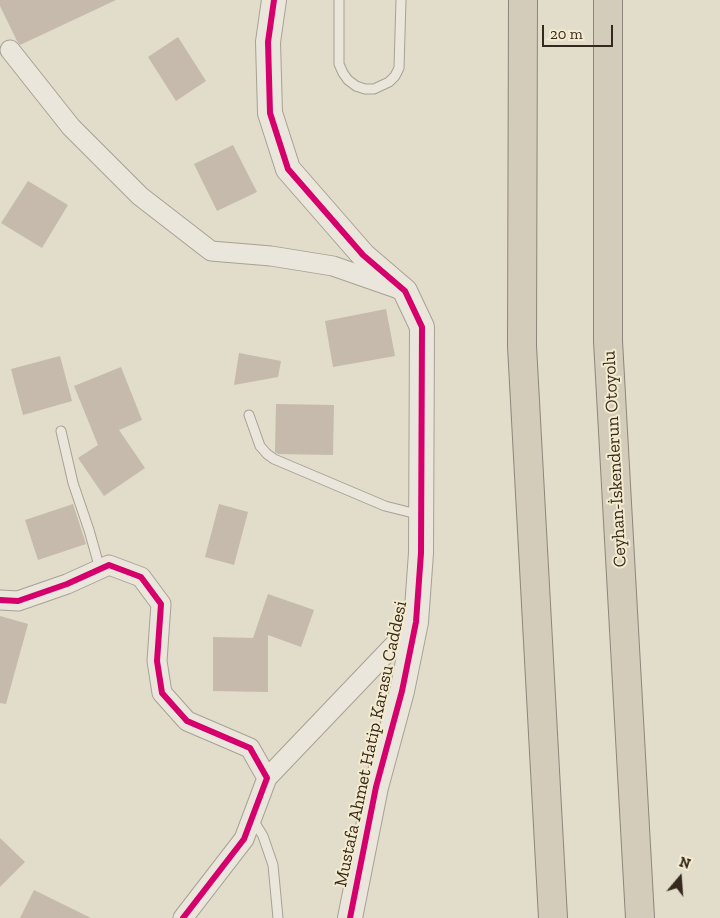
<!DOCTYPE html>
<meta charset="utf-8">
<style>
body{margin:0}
#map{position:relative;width:720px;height:918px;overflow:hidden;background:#e2dcca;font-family:"Zilla Slab",serif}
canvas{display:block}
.north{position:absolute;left:655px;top:853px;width:50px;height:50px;-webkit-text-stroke:4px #f4ebcf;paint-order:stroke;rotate:18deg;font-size:14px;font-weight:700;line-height:20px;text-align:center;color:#35291d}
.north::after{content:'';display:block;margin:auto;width:18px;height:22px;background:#35291d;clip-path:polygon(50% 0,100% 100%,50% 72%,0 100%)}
.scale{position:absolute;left:542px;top:25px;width:71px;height:22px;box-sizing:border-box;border:2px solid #35291d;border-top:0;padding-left:6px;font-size:15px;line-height:18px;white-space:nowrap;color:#35291d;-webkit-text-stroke:4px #f4ebcf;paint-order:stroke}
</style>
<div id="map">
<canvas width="720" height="918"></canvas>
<div class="north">N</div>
<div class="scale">20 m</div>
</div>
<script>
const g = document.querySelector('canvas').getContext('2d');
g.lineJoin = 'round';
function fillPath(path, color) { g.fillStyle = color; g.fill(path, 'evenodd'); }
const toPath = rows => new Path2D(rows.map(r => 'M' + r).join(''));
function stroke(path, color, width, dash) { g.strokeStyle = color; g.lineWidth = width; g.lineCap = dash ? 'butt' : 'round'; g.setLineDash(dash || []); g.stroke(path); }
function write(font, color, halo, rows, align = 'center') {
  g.font = font + ' "Zilla Slab",serif'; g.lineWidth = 4; g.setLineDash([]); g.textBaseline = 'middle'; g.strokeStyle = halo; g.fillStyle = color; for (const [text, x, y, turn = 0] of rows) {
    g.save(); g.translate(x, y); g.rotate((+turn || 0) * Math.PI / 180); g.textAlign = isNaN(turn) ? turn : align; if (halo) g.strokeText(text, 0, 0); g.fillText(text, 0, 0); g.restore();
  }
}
const building = toPath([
 [0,0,116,0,20,45,17,41,0,6],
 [178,37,206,81,176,101,148,57],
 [233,145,257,192,217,211,194,164],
 [28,181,68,205,42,248,1,223],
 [386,309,395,356,333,367,325,321],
 [239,353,281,361,278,377,234,385],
 [60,356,72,401,23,415,11,369],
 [121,367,142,420,119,430,145,468,104,496,78,458,98,445,74,386],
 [276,404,334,405,333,455,278,454,275,452],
 [73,504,86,544,38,560,25,520],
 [219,504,248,512,234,565,205,557],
 [268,594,314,610,301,647,268,635,268,692,213,691,213,637,253,638],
 [0,616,28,624,6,704,0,703],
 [0,838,25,862,0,887],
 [34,890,91,918,20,918]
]);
const service = toPath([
 [339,0,339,64,343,73,348,80,356,86,365,89,374,89,389,82,395,76,399,68,401,0],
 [249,415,260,446,267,454,274,459,385,506,421,515],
 [61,431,73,483,89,530,100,569],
 [252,818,263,836,273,865,278,918]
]);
const minor = toPath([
 [10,50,71,127,140,196,211,251,271,256,333,266,399,289],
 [0,600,18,601,67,584,109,565,141,577,161,604,157,661,162,693,187,721,250,748,267,778,244,839,183,918],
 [267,778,416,622]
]);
const tertiary = toPath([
 [274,0,268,42,270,113,288,169,363,255,405,291,422,327,421,553,416,622,402,691,376,787,350,918]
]);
const motorway = toPath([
 [523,0,522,346,553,918],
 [608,0,608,341,640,918]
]);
const cycleway = toPath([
 [274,0,268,42,270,113,288,169,363,255,405,291,422,327,421,553,416,622,402,691,376,787,350,918],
 [0,600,18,601,67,584,109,565,141,577,161,604,157,661,162,693,187,721,250,748,267,778,244,839,183,918]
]);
const streetNames = [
 ["Ceyhan-İskenderun Otoyolu",615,459,-93],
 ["Mustafa Ahmet Hatip Karasu Caddesi",371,744,-78]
];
fillPath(building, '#c5baab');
stroke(service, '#a7a194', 11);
stroke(minor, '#a7a194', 21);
stroke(tertiary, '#a7a194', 26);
stroke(motorway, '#8c867a', 30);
stroke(service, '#eae6dc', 9);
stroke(minor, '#eae6dc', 19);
stroke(tertiary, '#eae6dc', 24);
stroke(motorway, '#d4ccbb', 28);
stroke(cycleway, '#d6006c', 6);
write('18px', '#35291d', '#f4ebcf', streetNames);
</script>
